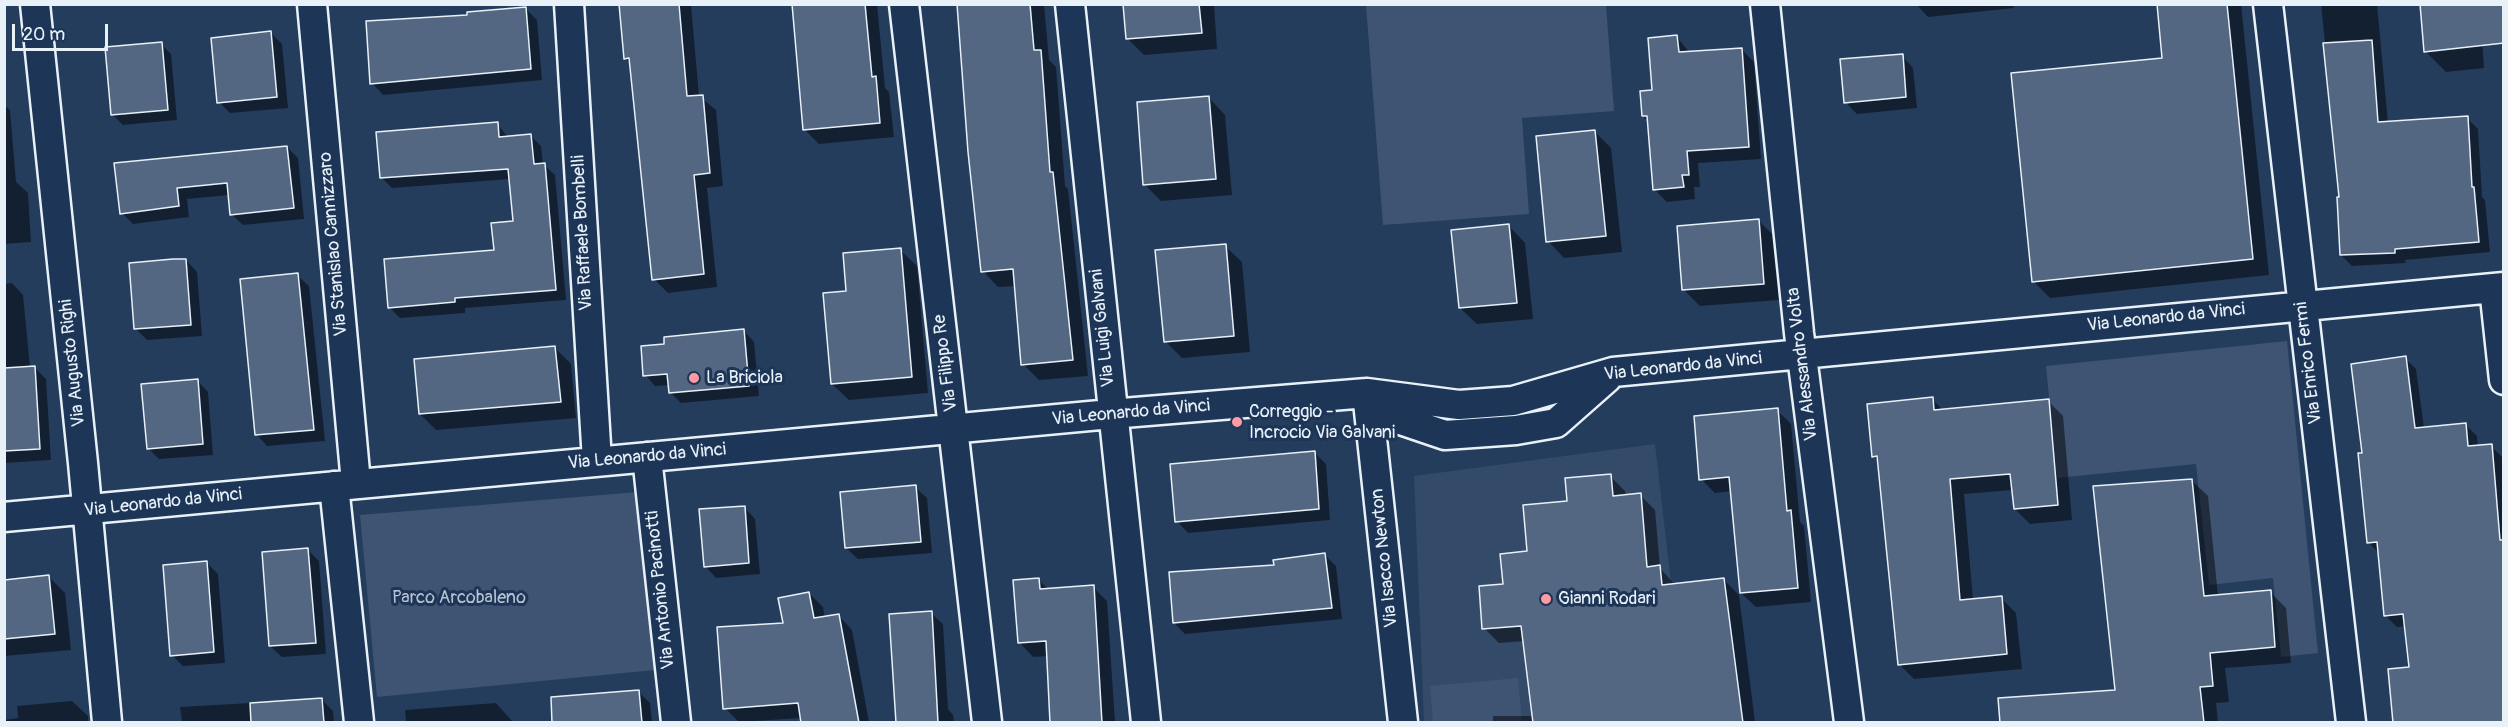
<!DOCTYPE html>
<style>
body{margin:0}
#map{position:relative;width:2508px;height:727px;overflow:hidden;background:#253d5d;font-family:Pangolin,sans-serif}
canvas{display:block}
.frame{position:absolute;inset:0;border:6px solid #e8f1f8;pointer-events:none}
.scale{position:absolute;left:12px;top:24px;width:96px;height:27px;box-sizing:border-box;border:3px solid #e8f1f8;border-top:0;padding-left:8px;font-size:18px;line-height:21px;white-space:nowrap;color:#e8f1f8;-webkit-text-stroke:4px #1d3557;paint-order:stroke}
</style>
<div id="map">
<canvas width="2508" height="727"></canvas>
<div class="frame"></div>
<div class="scale">20 m</div>
</div>
<script>
const g = document.querySelector('canvas').getContext('2d');
g.lineJoin = 'round';
function fillPath(path, color) { g.fillStyle = color; g.fill(path, 'evenodd'); }
const toPath = rows => new Path2D(rows.map(r => 'M' + r).join(''));
function stroke(path, color, width, dash) { g.strokeStyle = color; g.lineWidth = width; g.lineCap = dash ? 'butt' : 'round'; g.setLineDash(dash || []); g.stroke(path); }
function write(font, color, halo, rows, align = 'center') {
  g.font = font + ' Pangolin,sans-serif'; g.lineWidth = 6; g.setLineDash([]); g.textBaseline = 'middle'; g.strokeStyle = halo; g.fillStyle = color; for (const [text, x, y, turn = 0] of rows) {
    g.save(); g.translate(x, y); g.rotate((+turn || 0) * Math.PI / 180); g.textAlign = isNaN(turn) ? turn : align; if (halo) g.strokeText(text, 0, 0); g.fillText(text, 0, 0); g.restore();
  }
}
const built = toPath([
 [1655,444,1687,722,1424,722,1414,476]
]);
const green = toPath([
 [1366,5,1606,5,1614,111,1522,118,1529,214,1383,225],
 [2287,341,2318,653,2281,657,2273,578,2209,585,2196,464,2057,478,2046,366],
 [650,491,665,669,377,697,360,515],
 [1518,678,1522,722,1433,722,1430,686]
]);
const shadow = toPath([
 [621,4,691,5,699,96,716,110,723,186,707,188,717,287,668,293,654,279,631,64,625,58],
 [793,4,877,4,885,88,889,92,894,137,819,144,805,130],
 [957,4,1044,4,1049,60,1056,67,1065,186,1068,189,1088,376,1039,380,1023,364,1016,286,998,287,983,271],
 [1125,4,1214,4,1217,49,1144,55,1127,38],
 [1916,4,2013,4,2014,8,1928,17],
 [2158,4,2241,4,2269,275,2050,298,2033,281,2164,59],
 [2321,4,2377,4,2388,123,2467,118,2478,129,2482,197,2485,200,2490,252,2405,260,2406,263,2352,266,2341,255,2341,199],
 [2480,4,2484,68,2446,72,2425,51],
 [526,9,537,20,542,80,383,95,372,83,469,16],
 [271,33,282,44,288,108,230,113,219,102],
 [1677,37,1690,53,1742,50,1754,62,1761,159,1698,163,1700,187,1694,187,1695,199,1667,202,1654,189,1648,121,1643,116],
 [161,44,171,54,177,120,123,125,112,114],
 [1902,56,1913,68,1917,108,1857,114,1845,102],
 [1209,98,1225,115,1232,195,1161,201,1144,184],
 [4,105,10,110,16,182,28,193,31,242,4,244],
 [497,124,508,137,530,135,541,146,543,164,555,175,566,300,465,308,465,313,400,318,389,307,495,252,515,222,510,179,392,188,381,177],
 [1595,132,1611,148,1622,252,1564,258,1548,241],
 [287,147,298,158,304,219,243,225,231,214,229,195,187,199,189,217,133,224,122,213,116,165],
 [1759,221,1775,237,1779,300,1700,306,1683,289],
 [1509,226,1525,243,1533,319,1477,324,1460,308],
 [1225,246,1242,262,1250,352,1182,358,1165,341],
 [900,250,917,266,928,393,849,400,832,384,848,292],
 [186,260,197,272,202,336,147,340,136,329],
 [297,275,309,286,325,441,267,446,256,434],
 [12,283,23,295,30,367,34,367,46,379,51,460,4,463,4,284],
 [744,331,754,342,759,396,681,403,670,392,669,385,655,386,645,375,666,345],
 [555,348,571,364,576,418,436,430,420,414],
 [2405,358,2416,369,2424,428,2466,425,2477,436,2478,447,2491,446,2502,457,2504,722,2411,668,2406,626,2397,627,2386,616,2380,554,2368,542,2364,454],
 [197,380,208,392,213,455,159,459,148,448],
 [1932,399,1944,411,2048,401,2063,416,2072,520,2030,524,2015,509,2013,490,1964,494,1973,600,2001,598,2016,613,2022,669,1914,679,1899,664,1880,463,1873,456],
 [1777,410,1791,424,1800,522,1804,526,1811,602,1756,607,1741,593,1732,491,1715,493,1701,479],
 [1315,453,1326,464,1330,520,1188,533,1177,521],
 [1610,476,1625,491,1626,496,1640,495,1655,510,1660,568,1675,585,1724,580,1739,595,1755,722,1493,722,1493,716,1534,716,1525,641,1499,643,1484,628,1504,585,1569,503],
 [2191,480,2208,496,2218,596,2270,592,2286,608,2291,663,2225,668,2229,702,2216,703,2218,722,2001,722,2116,691],
 [915,487,927,498,932,553,858,559,846,548],
 [744,507,755,519,760,574,716,578,705,566],
 [308,550,319,561,326,654,282,657,270,646],
 [1325,555,1336,566,1342,619,1185,634,1174,623],
 [206,562,218,574,225,663,183,666,172,655],
 [49,577,65,593,71,650,4,656,4,581],
 [1038,579,1049,590,1093,587,1107,601,1115,722,1052,722,1048,656,1033,657,1019,642],
 [809,593,823,607,825,618,838,615,852,630,869,722,803,722,802,718,739,722,725,708],
 [931,613,943,624,948,709,953,715,954,722,897,722],
 [639,692,650,703,652,722,554,722],
 [321,699,333,711,334,722,182,722,180,707],
 [72,701,88,716,88,722,4,722,4,720,18,718,17,706],
 [496,703,513,722,406,722,405,710]
]);
const building = toPath([
 [619,4,679,4,687,96,703,95,710,173,694,175,704,274,652,280,629,58,624,59,619,4],
 [792,4,865,4,872,77,876,76,880,123,803,130,792,4],
 [957,4,1030,4,1034,50,1041,50,1050,172,1053,172,1073,360,1021,365,1013,269,981,272,968,152,957,4],
 [1123,4,1199,4,1202,33,1126,39,1123,4],
 [2157,4,2227,4,2253,259,2032,282,2011,73,2162,58,2157,4],
 [2420,4,2504,4,2504,43,2424,52,2420,4],
 [526,7,531,69,370,84,366,21,467,15,467,12,526,7],
 [271,31,277,97,217,103,211,38,271,31],
 [1677,35,1679,52,1742,48,1749,147,1687,151,1689,175,1682,175,1684,187,1653,190,1647,116,1642,116,1640,91,1652,90,1648,38,1677,35],
 [2372,40,2378,122,2468,116,2472,187,2474,187,2479,242,2395,249,2395,253,2340,255,2337,197,2339,197,2323,43,2372,40],
 [162,42,168,110,111,115,105,47,162,42],
 [1903,54,1906,97,1844,103,1840,59,1903,54],
 [1209,96,1216,179,1143,185,1137,102,1209,96],
 [498,122,499,137,531,134,534,164,545,163,556,290,455,298,455,302,388,308,384,259,494,250,491,223,513,221,508,169,380,178,376,132,498,122],
 [1595,130,1606,236,1546,242,1536,136,1595,130],
 [287,146,294,208,230,215,227,183,177,188,179,206,120,214,114,163,287,146],
 [1759,219,1764,284,1682,290,1677,226,1759,219],
 [1509,224,1517,303,1459,308,1451,230,1509,224],
 [1226,244,1234,336,1164,342,1155,250,1226,244],
 [901,248,912,377,831,384,823,293,846,291,843,253,901,248],
 [173,259,186,259,191,325,134,329,129,263,173,259],
 [298,273,314,430,255,435,240,279,298,273],
 [744,329,749,386,669,393,667,374,643,376,641,346,664,344,664,337,744,329],
 [555,346,561,402,419,414,414,359,555,346],
 [2406,356,2415,428,2466,423,2468,446,2492,444,2500,540,2504,540,2504,723,2393,723,2388,669,2409,667,2403,614,2384,616,2377,542,2367,543,2358,453,2362,453,2351,364,2406,356],
 [35,366,40,449,4,451,4,368,35,366],
 [198,379,203,444,147,449,141,384,198,379],
 [1933,397,1934,410,2049,399,2058,505,2014,509,2010,474,1950,479,1960,600,2002,596,2007,654,1898,665,1877,456,1872,457,1867,404,1933,397],
 [1778,408,1787,511,1791,510,1798,588,1740,593,1729,477,1699,480,1694,416,1778,408],
 [1315,451,1319,509,1175,522,1170,464,1315,451],
 [1611,474,1613,496,1641,493,1647,567,1660,565,1662,585,1724,578,1743,723,1533,723,1521,626,1482,629,1479,586,1503,584,1500,554,1527,551,1523,505,1567,501,1565,478,1611,474],
 [2192,479,2204,596,2271,590,2275,647,2210,653,2213,686,2200,687,2204,723,2000,723,1998,698,2115,690,2093,486,2192,479],
 [916,485,921,542,845,548,840,492,916,485],
 [745,506,749,563,704,567,699,509,745,506],
 [308,548,316,643,269,646,262,552,308,548],
 [1325,553,1332,608,1173,623,1169,572,1274,565,1273,560,1325,553],
 [207,561,214,652,170,656,163,565,207,561],
 [49,575,55,634,4,639,4,580,49,575],
 [1039,578,1040,589,1094,585,1102,723,1050,723,1046,641,1018,643,1013,580,1039,578],
 [809,592,814,618,839,614,859,723,801,723,798,703,723,709,717,627,783,623,778,598,809,592],
 [932,611,938,723,896,723,889,614,932,611],
 [639,690,642,723,552,723,551,697,639,690],
 [322,698,324,723,251,723,250,703,322,698]
]);
const minor = toPath([
 [35,4,83,463,107,722],
 [312,4,356,483],
 [569,4,597,461],
 [904,4,987,722],
 [1070,4,1146,722],
 [1765,4,1799,333,1849,722],
 [2268,4,2351,722],
 [2494,288,2504,380],
 [1367,393,1403,722],
 [1367,393,1389,416,1445,435,1516,430,1556,423,1607,378],
 [647,457,676,722],
 [334,486,359,722],
 [4,517,1111,414,1367,393,1459,405,1513,401,1613,372,2504,287]
]);
const markers = [
 [694,378,6,"#ff9aa2"],
 [1237,422,6,"#ff9aa2"],
 [1546,599,6,"#ff9aa2"]
];
const streetNames = [
 ["Via Raffaele Bombelli",583,233,-93],
 ["Via Stanislao Cannizzaro",334,244,-95],
 ["Via Leonardo da Vinci",2166,318,-6],
 ["Via Luigi Galvani",1103,328,-96],
 ["Via Augusto Righi",73,363,-96],
 ["Via Filippo Re",946,363,-97],
 ["Via Enrico Fermi",2309,363,-97],
 ["Via Alessandro Volta",1803,364,-97],
 ["Via Leonardo da Vinci",1683,367,-6],
 ["Via Leonardo da Vinci",1131,413,-5],
 ["Via Leonardo da Vinci",647,457,-5],
 ["Via Leonardo da Vinci",163,503,-6],
 ["Via Isacco Newton",1385,558,-96],
 ["Via Antonio Pacinotti",661,590,-96]
];
const poiNames = [
 ["La Briciola",706,378],
 ["Correggio -",1249,412],
 ["Incrocio Via Galvani",1249,433],
 ["Gianni Rodari",1558,599]
];
const parkNames = [
 ["Parco Arcobaleno",459,598]
];
fillPath(built, '#334a68');
fillPath(green, '#3e5472');
fillPath(shadow, '#0007');
fillPath(building, '#536782');
stroke(building, '#e8f1f8', 1.5);
stroke(minor, '#e8f1f8', 33);
stroke(minor, '#1d3557', 28);
for (const [x, y, r, color] of markers) { const dot = new Path2D(); dot.arc(x, y, r, 0, 2 * Math.PI); g.fillStyle = color; g.fill(dot); stroke(dot, '#1d3557', 2); }
write('18px', '#e8f1f8', '#1d3557', streetNames);
write('18px', '#e8f1f8', '#1d3557', poiNames, 'left');
write('18px', '#b5c2d0', '#1d3557', parkNames);
</script>
